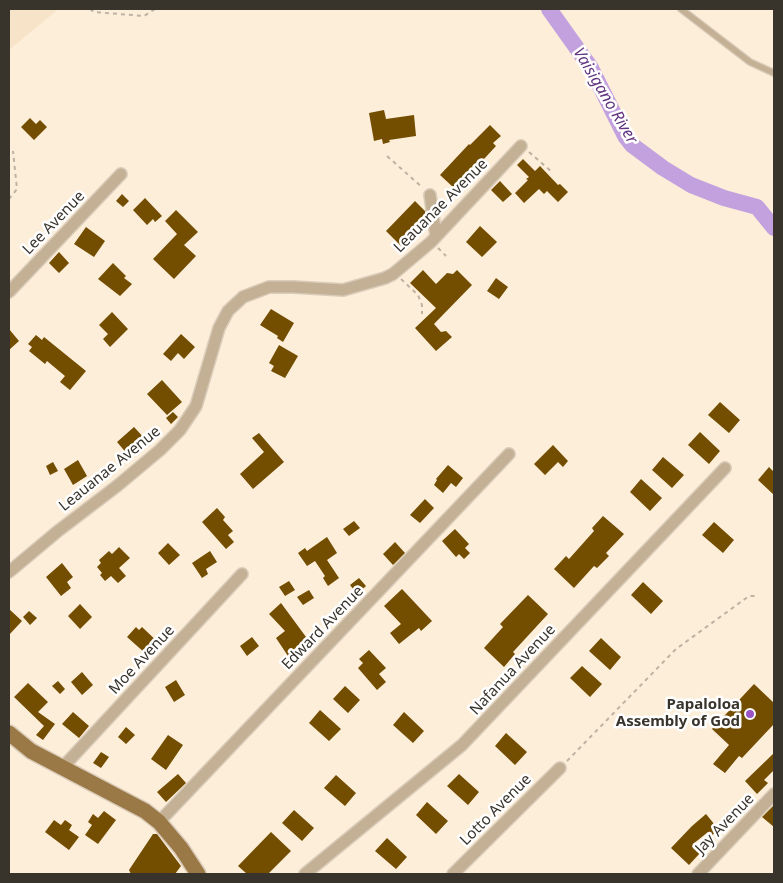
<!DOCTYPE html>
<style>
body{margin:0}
#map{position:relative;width:783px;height:883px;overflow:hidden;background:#fdeed9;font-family:"Noto Sans",sans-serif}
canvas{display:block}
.frame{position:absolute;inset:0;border:10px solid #38332b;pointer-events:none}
</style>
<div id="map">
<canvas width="783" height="883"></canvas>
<div class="frame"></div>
</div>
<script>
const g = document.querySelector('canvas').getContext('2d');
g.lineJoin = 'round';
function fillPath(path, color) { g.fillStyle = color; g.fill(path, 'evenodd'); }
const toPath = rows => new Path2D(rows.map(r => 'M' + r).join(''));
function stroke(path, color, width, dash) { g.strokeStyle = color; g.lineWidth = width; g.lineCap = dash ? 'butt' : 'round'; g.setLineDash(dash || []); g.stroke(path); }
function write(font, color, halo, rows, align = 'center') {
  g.font = font + ' "Noto Sans",sans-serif'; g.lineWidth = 5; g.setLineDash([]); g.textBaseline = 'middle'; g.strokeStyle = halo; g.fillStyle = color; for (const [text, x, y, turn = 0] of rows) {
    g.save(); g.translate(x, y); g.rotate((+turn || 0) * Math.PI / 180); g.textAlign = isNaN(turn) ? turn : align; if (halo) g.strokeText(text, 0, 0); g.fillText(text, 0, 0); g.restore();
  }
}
const built = toPath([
 [9,9,54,9,56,11,9,50]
]);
const river = toPath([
 [549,9,591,68,625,136,632,145,663,168,691,185,724,198,757,207,774,228]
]);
const building = toPath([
 [384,110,386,119,414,115,416,136,389,140,390,142,383,144,382,139,374,141,369,113],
 [30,118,36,124,40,120,47,127,34,140,21,127],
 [490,125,501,136,493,143,496,146,484,159,486,161,476,172,472,168,454,188,440,175,469,144,470,145],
 [523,159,535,171,540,166,558,185,560,184,568,192,558,202,547,191,544,194,539,189,524,203,515,193,528,180,526,179,529,177,517,165],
 [500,181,512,194,503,202,491,190],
 [122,194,129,201,123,207,116,201],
 [145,198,162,216,155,222,153,219,147,225,133,210],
 [415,201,425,211,425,214,408,233,412,237,402,247,386,231],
 [176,210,198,232,184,245,196,256,174,279,153,259,177,234,165,221],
 [480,226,497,242,482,257,466,242],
 [86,227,105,241,94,257,74,244],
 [59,252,69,263,59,273,49,263],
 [113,263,126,276,124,278,132,284,120,296,98,279],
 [423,270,436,284,447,273,453,274,457,270,472,285,434,324,441,332,446,331,452,337,436,351,415,328,436,308,410,283],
 [496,278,508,287,499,299,487,291],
 [271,309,294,323,283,342,277,338,278,336,260,325],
 [112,312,128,329,110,347,103,339,108,334,99,325],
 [9,329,19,341,9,350],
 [181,334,195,347,184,359,178,353,171,361,163,354],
 [36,335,42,340,44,337,86,371,70,390,60,382,65,376,47,361,45,364,29,351,32,347,28,344],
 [279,345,298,356,285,378,271,371,274,366,269,363],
 [162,380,182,402,167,415,147,394],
 [720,402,740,420,729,433,708,415],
 [173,412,178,417,171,424,166,418],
 [134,427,146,440,128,455,117,442],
 [700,432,720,451,709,464,688,445],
 [259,433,284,462,253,489,240,474,264,452,252,438],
 [553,445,568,461,563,467,558,462,545,475,534,464],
 [663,457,684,475,672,488,652,470],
 [78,460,87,476,73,485,64,469],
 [53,462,58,471,50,475,46,466],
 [448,465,463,478,456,487,451,483,443,493,434,485,437,480,436,479],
 [769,467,774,472,774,495,758,480],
 [641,479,662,498,650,511,630,492],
 [425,499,434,508,420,523,410,515],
 [217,508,225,517,223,520,233,531,228,535,234,542,226,549,202,522],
 [603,516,624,534,606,553,609,556,597,568,594,566,574,588,554,569,566,556,569,559,594,531,592,528],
 [354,521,360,528,349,536,343,529],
 [714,522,734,540,723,553,702,535],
 [455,529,469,544,465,548,470,553,464,559,459,554,456,557,442,541],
 [327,537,337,553,327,560,339,578,328,586,323,578,325,576,315,561,307,566,298,553,305,548,307,551],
 [395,542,405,553,393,565,383,554],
 [168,543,180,555,169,565,158,553],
 [119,547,130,558,119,568,126,576,118,583,111,576,105,581,100,575,102,573,97,567,101,563,99,560,109,551,112,554],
 [210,551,217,562,206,569,208,574,202,578,192,563],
 [62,563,73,577,67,582,71,588,61,596,46,577],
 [359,578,366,586,357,594,350,585],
 [289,581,295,590,285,596,279,587],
 [643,582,663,601,651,614,631,595],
 [402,589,432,621,421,631,419,628,399,644,390,633,401,624,384,606],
 [309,590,314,598,303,605,297,597],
 [528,595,548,614,513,652,515,654,504,667,484,648,503,627,500,624],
 [281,603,309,641,288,656,276,638,285,631,269,614],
 [80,604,92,617,80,629,68,616],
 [9,609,22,621,9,635],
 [29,611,37,618,30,625,23,617],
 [136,627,139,630,142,627,161,645,153,654,148,649,145,653,127,637],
 [252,637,259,646,247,656,240,646],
 [601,638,621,657,610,670,589,651],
 [369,650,386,668,379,674,386,682,377,690,358,668,363,663,359,659],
 [582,666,602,684,590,697,570,678],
 [82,672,93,685,82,695,71,682],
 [176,680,185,695,174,702,165,687],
 [58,681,65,689,60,694,52,686],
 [28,683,48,702,38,712,55,724,43,740,36,735,44,726,14,697],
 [754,684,774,703,774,724,742,758,739,756,725,773,713,764,729,745,712,729],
 [345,686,360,700,348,713,333,699],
 [320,710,341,729,329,741,309,723],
 [73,712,89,726,79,738,62,724],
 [404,712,424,731,413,743,393,725],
 [126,727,135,735,126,744,118,737],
 [506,733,527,752,515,765,495,746],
 [168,735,183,745,166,770,151,759],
 [101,752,109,757,101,768,93,763],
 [774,753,774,770,764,780,768,783,757,794,745,781],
 [178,774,186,783,166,802,157,792],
 [459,774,479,792,468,805,447,786],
 [336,775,356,793,345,806,324,788],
 [427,802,448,821,436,834,416,815],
 [774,805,774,827,762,817],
 [294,810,314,828,302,841,282,823],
 [104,811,116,820,98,844,85,835,92,825,88,822,93,814,98,818],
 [706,814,719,830,711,836,708,832,693,844,701,852,689,865,671,848,692,826],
 [54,820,61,825,65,820,72,825,69,830,79,837,69,850,45,832],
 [271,832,291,851,268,874,247,874,238,866],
 [153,834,157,834,181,866,175,874,131,874,129,870],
 [387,838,407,857,396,869,375,851]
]);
const path = toPath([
 [90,9,94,12,144,16,155,9],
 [529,152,552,172],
 [387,156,423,188],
 [9,199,17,189,13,151],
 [438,248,446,256],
 [401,279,418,295,422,305,422,314],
 [567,761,676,649,749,596,758,596]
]);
const service = toPath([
 [681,9,750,62,774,73]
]);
const minor = toPath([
 [430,195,436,236],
 [9,292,121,174],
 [9,572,58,531,117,486,160,450,180,430,196,406,219,328,228,311,243,297,269,287,293,287,343,290,385,278,393,274,431,242,521,146],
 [63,767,242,574],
 [159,822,509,454],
 [305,874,462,745,725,468],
 [453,874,560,768],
 [698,874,774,794]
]);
const primary = toPath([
 [9,733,31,751,145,811,159,822,181,848,198,874]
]);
const markers = [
 [750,714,5,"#9a54c8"]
];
const streetNames = [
 ["Leauanae Avenue",441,206,-45],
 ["Lee Avenue",54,223,-46],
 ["Leauanae Avenue",110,469,-39],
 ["Edward Avenue",323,628,-46],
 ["Moe Avenue",142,660,-47],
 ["Nafanua Avenue",513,670,-47],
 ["Lotto Avenue",496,810,-45],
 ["Jay Avenue",725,824,-46]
];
const poiNames = [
 ["Papaloloa",740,705],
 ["Assembly of God",740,722]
];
const waterNames = [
 ["Vaisigano River",605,96,59]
];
fillPath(built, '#f7e4c8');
stroke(river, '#c3a0de', 16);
fillPath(building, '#734d00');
stroke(service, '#daccba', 8);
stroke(minor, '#daccba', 14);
stroke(primary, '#daccba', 18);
stroke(path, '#beb2a2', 2, [4, 4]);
stroke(service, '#c3b095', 5.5);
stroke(minor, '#c3b095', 11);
stroke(primary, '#9b7946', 15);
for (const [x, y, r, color] of markers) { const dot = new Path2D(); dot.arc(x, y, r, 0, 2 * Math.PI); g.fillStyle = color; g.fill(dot); stroke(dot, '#fff', 2); }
write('15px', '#38332b', '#fff', streetNames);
write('bold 15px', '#38332b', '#fff', poiNames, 'right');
write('italic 16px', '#60347e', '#fff', waterNames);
</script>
